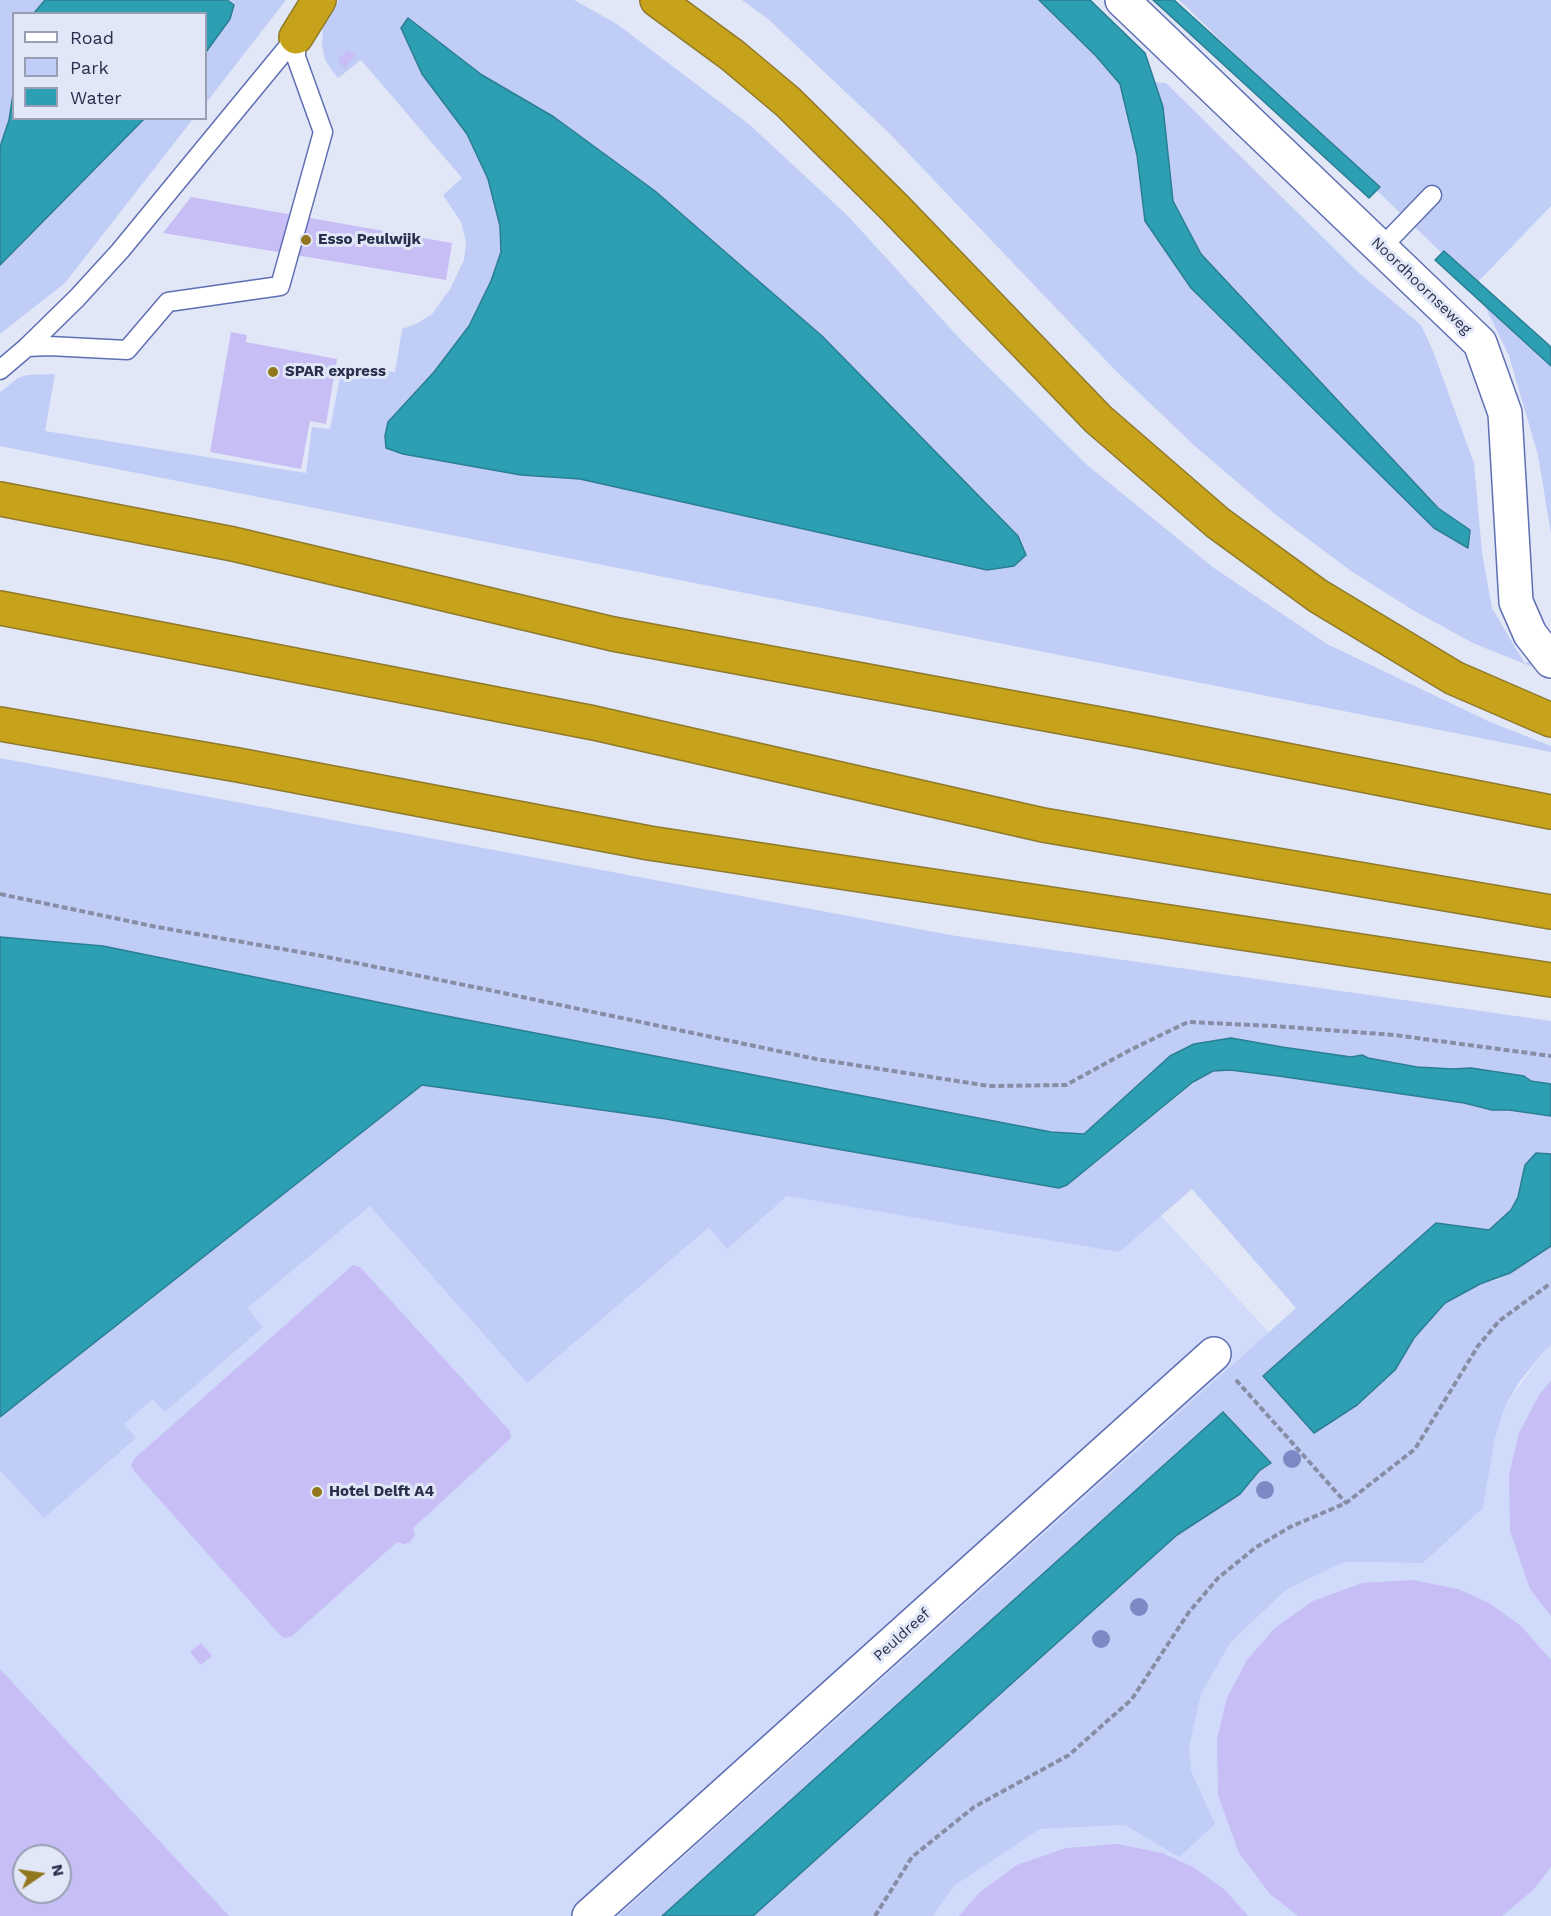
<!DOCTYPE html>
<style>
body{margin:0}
#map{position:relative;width:1551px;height:1916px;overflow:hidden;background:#e2e7f7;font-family:"Work Sans",sans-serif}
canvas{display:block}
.legend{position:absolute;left:12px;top:12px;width:195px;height:108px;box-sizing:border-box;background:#e2e7f7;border:2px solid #989eb3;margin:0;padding:8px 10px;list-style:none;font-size:18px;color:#28304d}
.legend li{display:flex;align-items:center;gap:12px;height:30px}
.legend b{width:30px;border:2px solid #989eb3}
.north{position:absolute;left:12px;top:1844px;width:60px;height:60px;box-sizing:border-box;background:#e2e7f7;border:2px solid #989eb3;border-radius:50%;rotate:77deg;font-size:16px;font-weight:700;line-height:24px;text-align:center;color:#28304d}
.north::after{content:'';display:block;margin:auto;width:21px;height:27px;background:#91771d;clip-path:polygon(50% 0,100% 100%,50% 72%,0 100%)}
</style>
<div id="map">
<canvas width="1551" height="1916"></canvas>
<ul class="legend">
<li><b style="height:8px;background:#fff"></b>Road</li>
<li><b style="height:16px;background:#c0cdf6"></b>Park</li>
<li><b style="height:16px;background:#2c9fb2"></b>Water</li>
</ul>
<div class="north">N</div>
</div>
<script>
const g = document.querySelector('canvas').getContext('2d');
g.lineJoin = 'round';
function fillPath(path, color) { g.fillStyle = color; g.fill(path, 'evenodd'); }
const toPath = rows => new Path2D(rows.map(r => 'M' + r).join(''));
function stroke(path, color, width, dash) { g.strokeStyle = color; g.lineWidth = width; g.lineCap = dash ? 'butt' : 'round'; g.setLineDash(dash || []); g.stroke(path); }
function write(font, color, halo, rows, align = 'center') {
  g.font = font + ' "Work Sans",sans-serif'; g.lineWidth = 6; g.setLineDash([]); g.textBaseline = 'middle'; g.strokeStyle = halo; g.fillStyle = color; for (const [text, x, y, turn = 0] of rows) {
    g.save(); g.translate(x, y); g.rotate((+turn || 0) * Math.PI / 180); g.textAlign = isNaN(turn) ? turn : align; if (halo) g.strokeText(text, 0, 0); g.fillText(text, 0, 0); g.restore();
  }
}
const built = toPath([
 [0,978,1092,1141,1300,1366,706,1916,0,1916],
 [24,1856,60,1856,60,1892,24,1892],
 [1551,1345,1551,1916,933,1916,954,1886,1040,1829,1125,1825,1190,1771,1189,1748,1201,1694,1231,1642,1286,1590,1344,1562,1423,1563,1483,1508,1495,1438,1505,1406,1545,1350]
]);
const green = toPath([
 [0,0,45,0,34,13,14,14,13,94,9,120,0,147],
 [227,0,286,0,206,103,206,52,234,5],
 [339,0,574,0,617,24,750,125,848,216,961,340,1086,464,1214,568,1327,644,1488,721,1551,746,1551,752,0,446,0,392,18,378,27,375,55,374,45,431,306,473,312,427,330,429,342,366,395,372,402,329,416,324,432,314,450,289,464,260,466,242,461,222,443,195,462,178,361,60,338,78,331,69,325,60,322,44,323,26],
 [422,74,482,75,554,117,655,191,701,505,580,479,521,475,407,401,434,372,469,326,491,281,501,252,500,226,488,179,467,134],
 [742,0,1039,0,1096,56,1130,80,1166,83,1358,272,1421,325,1433,351,1474,463,1482,552,1492,608,1525,664,1544,650,1551,672,1525,664,1475,644,1416,612,1351,571,1276,515,1197,448,1115,370,888,132,768,19],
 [1179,0,1551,0,1551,206,1475,285,1551,355,1551,534,1538,455,1509,356,1475,285],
 [144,119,193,119,65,283,0,334,0,265],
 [0,758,956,936,1551,1021,1551,1084,1471,1068,1453,1069,1417,1067,1368,1058,1362,1055,1351,1057,1282,1047,1231,1038,1170,1056,1084,1134,1051,1132,431,1013,103,946,0,937],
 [1230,1070,1464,1103,1492,1110,1509,1110,1551,1116,1551,1154,1536,1153,1525,1165,1518,1197,1511,1210,1489,1230,1436,1223,1263,1376,1314,1433,1374,1390,1395,1370,1414,1338,1445,1303,1480,1284,1499,1279,1551,1246,1551,1345,1545,1350,1520,1381,1505,1406,1495,1438,1483,1508,1423,1563,1344,1562,1286,1590,1231,1642,1201,1694,1189,1748,1191,1771,1215,1824,1179,1857,1125,1825,1040,1829,954,1886,933,1916,753,1916,1177,1535,1240,1494,1259,1471,1271,1464,1223,1412,662,1916,618,1916,1296,1308,1192,1189,1119,1252,787,1196,727,1249,709,1227,527,1383,370,1206,247,1308,263,1327,165,1412,153,1399,124,1424,136,1438,44,1518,0,1470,0,1417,422,1084,666,1119,1067,1185,1205,1074,1213,1071]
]);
const water = toPath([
 [45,0,227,0,234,5,230,19,206,52,206,14,34,13,45,0],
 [1039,0,1090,0,1145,53,1163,107,1173,201,1201,254,1438,508,1470,530,1468,548,1434,528,1191,288,1145,221,1137,155,1120,84,1096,56,1039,0],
 [1153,0,1174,0,1380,187,1369,198,1153,0],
 [408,18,482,75,554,117,655,191,822,336,1018,536,1026,555,1014,566,987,570,580,479,521,475,403,454,386,448,385,436,388,422,434,372,469,326,491,281,501,252,500,226,488,179,467,134,422,74,401,28,408,18],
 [13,94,14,118,144,119,0,265,0,147,9,120,13,94],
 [1444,251,1551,347,1551,366,1435,260,1444,251],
 [0,937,103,946,431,1013,1051,1132,1084,1134,1170,1056,1194,1044,1231,1038,1282,1047,1351,1057,1362,1055,1368,1058,1417,1067,1453,1069,1471,1068,1524,1076,1531,1081,1551,1084,1551,1116,1509,1110,1492,1110,1464,1103,1278,1076,1230,1070,1213,1071,1193,1082,1067,1185,1059,1188,666,1119,422,1085,0,1417,0,937],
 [1536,1153,1551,1154,1551,1246,1510,1273,1480,1284,1445,1303,1414,1338,1395,1370,1357,1405,1314,1433,1263,1376,1436,1223,1489,1230,1511,1210,1518,1197,1525,1165,1536,1153],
 [1223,1412,1271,1463,1259,1471,1240,1494,1177,1535,753,1916,662,1916,1223,1412]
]);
const building = toPath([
 [348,49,356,56,345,68,337,61],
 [191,197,452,243,446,280,163,233],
 [231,332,247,335,246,342,337,359,326,424,310,421,301,469,210,452],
 [353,1265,360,1267,510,1431,511,1438,413,1528,415,1535,410,1542,404,1544,397,1542,292,1636,285,1638,280,1635,134,1471,131,1465,134,1459],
 [1551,1381,1551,1616,1530,1589,1510,1531,1509,1475,1519,1433,1539,1395],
 [1412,1580,1458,1589,1489,1603,1521,1626,1551,1660,1551,1867,1533,1890,1502,1916,1298,1916,1270,1894,1239,1853,1218,1795,1217,1739,1227,1698,1247,1660,1275,1628,1313,1601,1362,1583],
 [201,1643,212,1656,201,1665,190,1652],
 [0,1669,229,1916,0,1916],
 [24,1856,60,1856,60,1892,24,1892],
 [1117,1844,1162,1853,1193,1867,1225,1890,1248,1916,959,1916,980,1892,1017,1865,1066,1848]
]);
const path = toPath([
 [0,894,157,927,322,956,489,990,816,1059,989,1086,1066,1085,1130,1050,1188,1022,1274,1026,1394,1035,1551,1056],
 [1236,1380,1346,1503],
 [875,1916,912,1857,974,1807,1069,1755,1132,1699,1189,1612,1218,1578,1255,1548,1290,1527,1346,1503,1415,1449,1478,1346,1499,1321,1551,1283]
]);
const service = toPath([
 [1381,248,1432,195],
 [27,347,49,346,127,350,168,302,280,286,323,132,296,57,296,37],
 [0,370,27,347,77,298,120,251,296,37]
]);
const minor = toPath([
 [1122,0,1480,343,1505,413,1516,602,1530,634,1551,661],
 [589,1916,1214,1354]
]);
const motorway = toPath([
 [657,0,732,55,788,102,895,208,1098,419,1218,523,1318,596,1454,678,1551,720],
 [296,37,319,0],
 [0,499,233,544,613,634,1143,732,1551,812],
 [0,608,594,723,1043,825,1551,912],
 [0,724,238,765,649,843,1551,980]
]);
const trees = [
 [1292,1459],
 [1265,1490],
 [1139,1607],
 [1101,1639]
];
const markers = [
 [306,240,6,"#91771d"],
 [273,372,6,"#91771d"],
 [317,1492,6,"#91771d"]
];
const poiNames = [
 ["Esso Peulwijk",318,240],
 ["SPAR express",285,372],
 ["Hotel Delft A4",329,1492]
];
const streetNames = [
 ["Noordhoornseweg",1421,286,44],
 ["Peuldreef",902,1635,-42]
];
fillPath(built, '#d0dafb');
fillPath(green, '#c0cdf6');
fillPath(water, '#2c9fb2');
stroke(water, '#2b7e94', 1.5);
fillPath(building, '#c6bef4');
stroke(service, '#5e6fb3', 21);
stroke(minor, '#5e6fb3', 36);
stroke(motorway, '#8f7a2c', 36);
stroke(path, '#878da4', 4, [6, 3]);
stroke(service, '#fff', 18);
stroke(minor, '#fff', 33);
stroke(motorway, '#c7a21b', 33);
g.fillStyle = '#7e88c4';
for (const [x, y] of trees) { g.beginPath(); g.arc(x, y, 9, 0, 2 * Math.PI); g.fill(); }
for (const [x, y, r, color] of markers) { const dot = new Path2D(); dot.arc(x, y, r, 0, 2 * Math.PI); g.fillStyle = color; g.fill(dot); stroke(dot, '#e2e7f7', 2); }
write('bold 15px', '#28304d', '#e2e7f7', poiNames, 'left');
write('15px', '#28304d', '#e2e7f7', streetNames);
</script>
